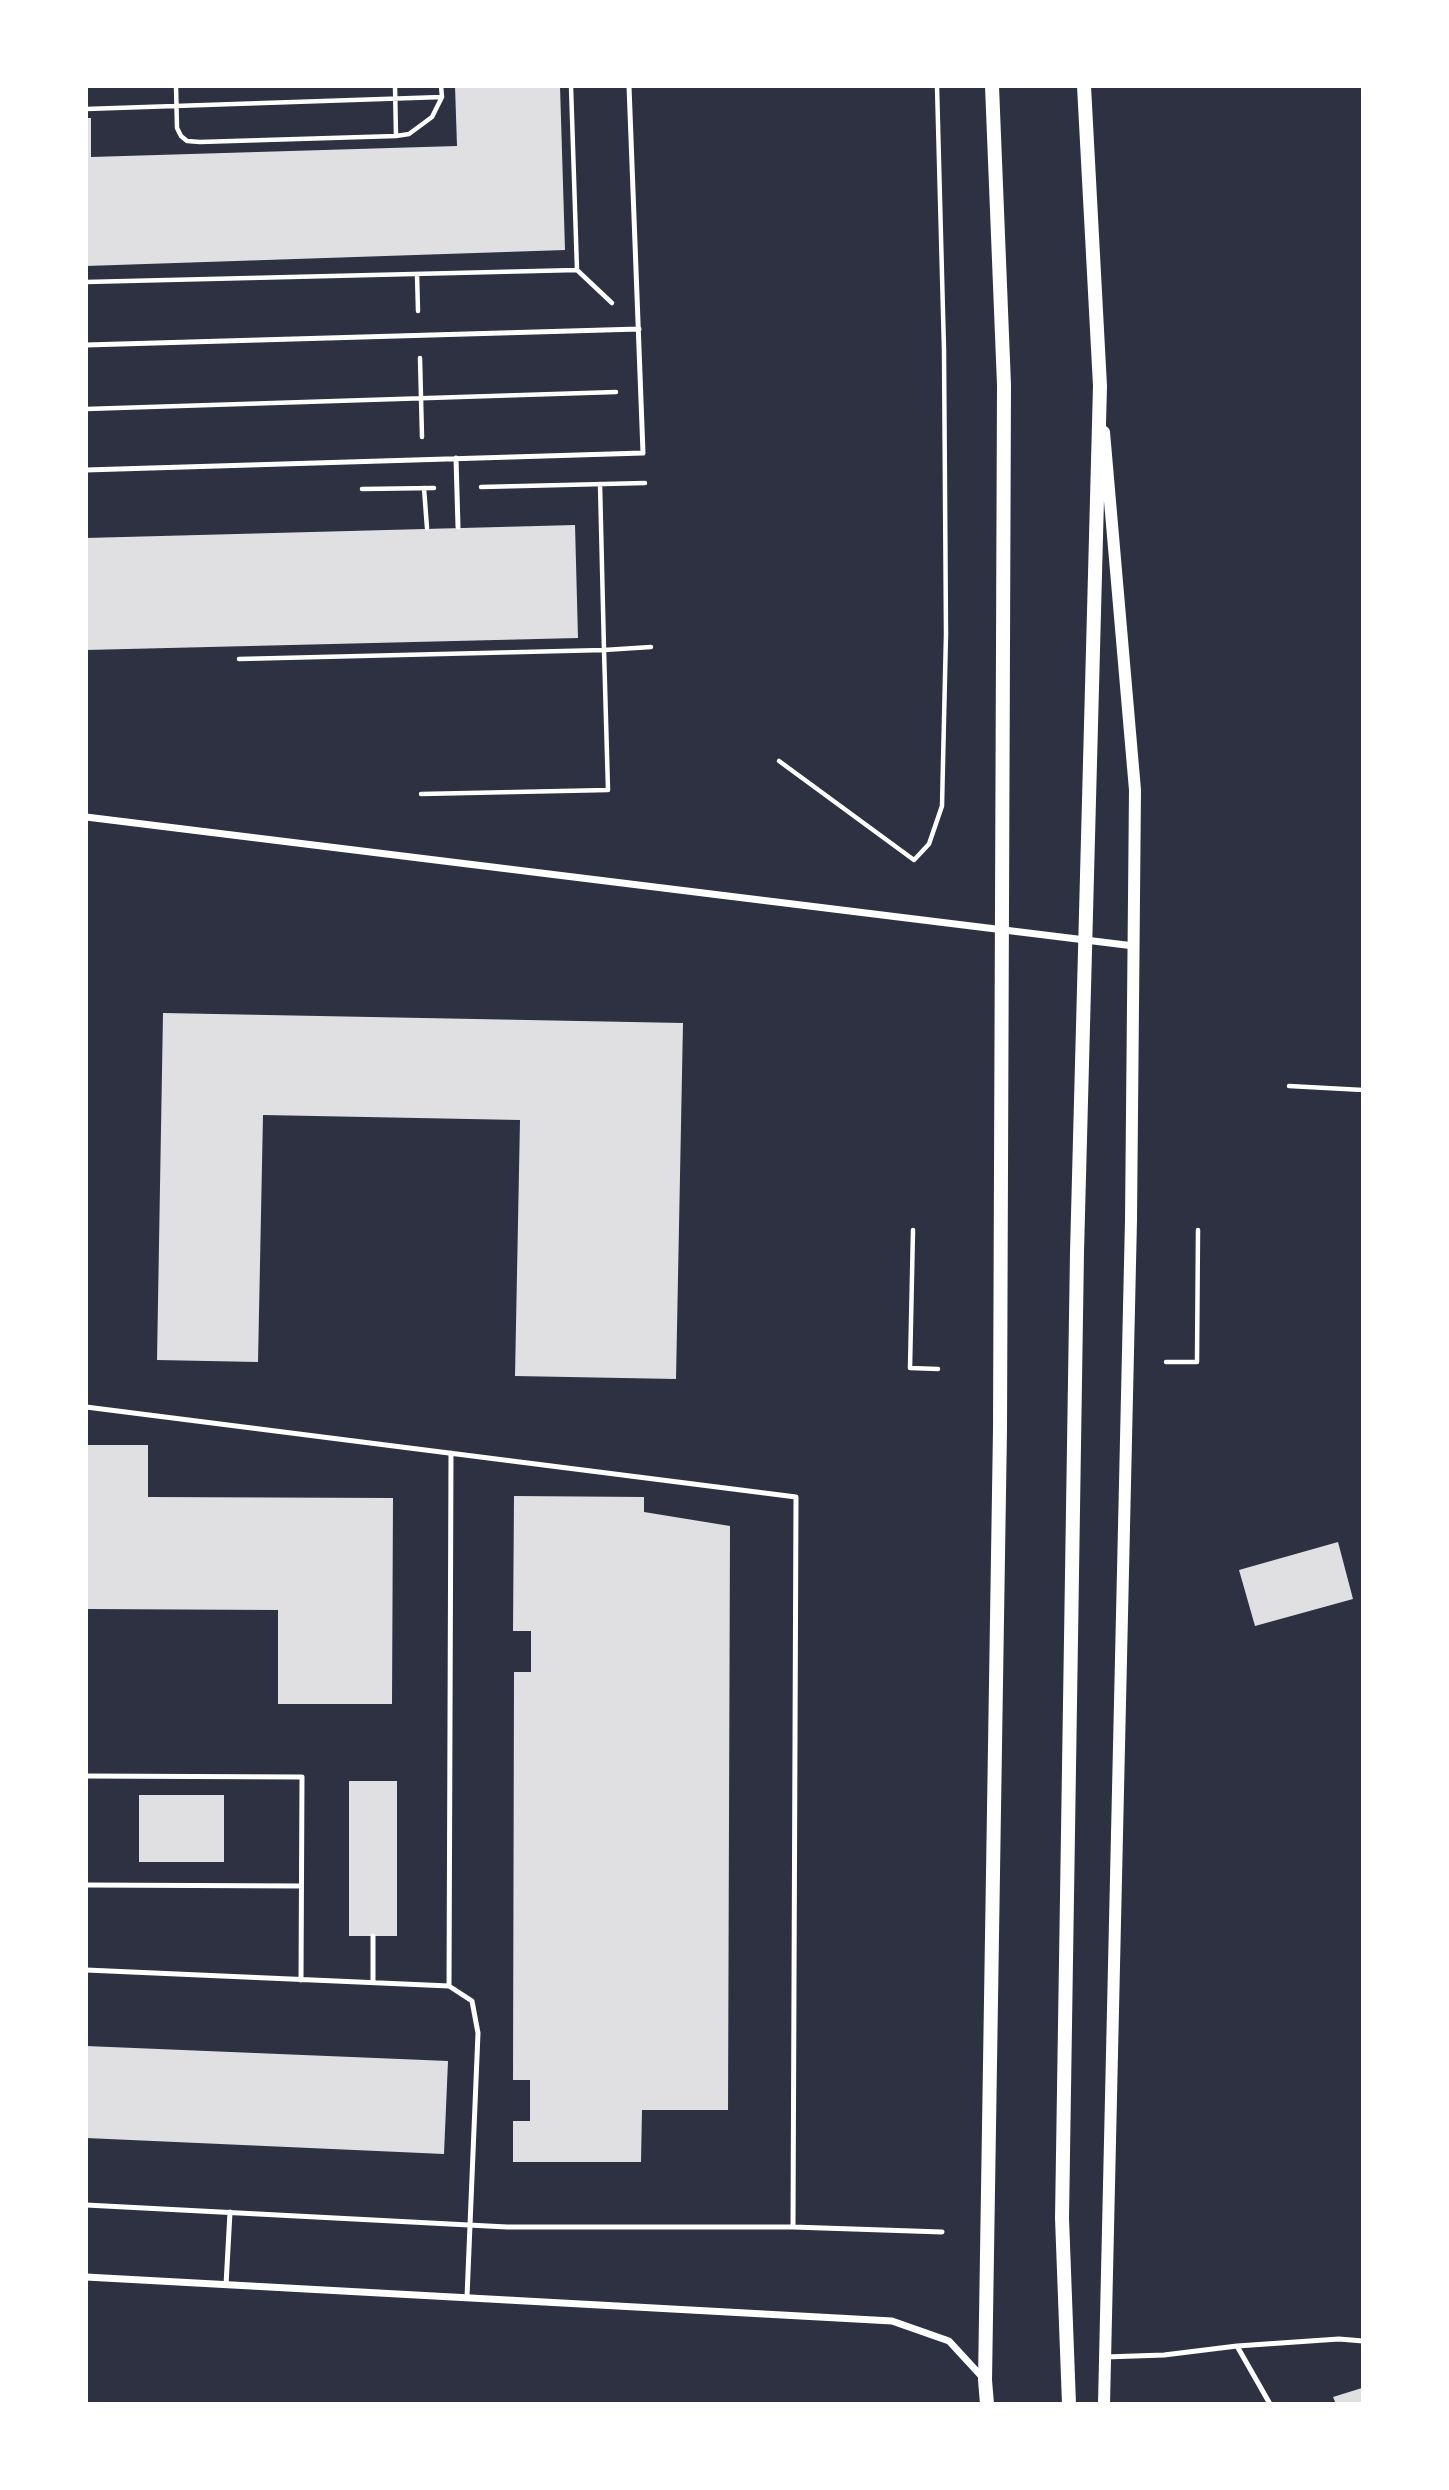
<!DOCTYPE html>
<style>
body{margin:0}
#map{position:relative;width:1449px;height:2490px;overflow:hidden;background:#2d3142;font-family:Raleway,sans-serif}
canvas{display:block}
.frame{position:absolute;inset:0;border:88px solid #fff;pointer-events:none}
</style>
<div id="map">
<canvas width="1449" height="2490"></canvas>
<div class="frame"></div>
</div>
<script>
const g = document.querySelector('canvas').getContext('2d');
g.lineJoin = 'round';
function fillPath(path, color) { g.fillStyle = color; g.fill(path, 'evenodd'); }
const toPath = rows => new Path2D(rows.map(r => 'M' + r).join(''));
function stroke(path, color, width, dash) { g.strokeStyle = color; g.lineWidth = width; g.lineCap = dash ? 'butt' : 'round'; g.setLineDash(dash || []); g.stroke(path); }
const building = toPath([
 [455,86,560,86,565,250,86,266,86,118,91,118,91,157,457,146],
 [575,525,578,638,86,650,86,538],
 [163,1013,683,1023,676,1379,515,1376,520,1120,263,1115,258,1362,157,1360],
 [86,1445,148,1445,148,1497,393,1498,392,1704,278,1704,278,1610,86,1609],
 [514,1496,644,1497,644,1512,730,1526,728,2110,642,2110,641,2162,513,2162,513,2121,530,2121,530,2080,513,2080,514,1672,531,1672,531,1631,513,1631],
 [1338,1542,1353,1599,1255,1626,1239,1570],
 [349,1781,397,1781,397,1936,349,1936],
 [139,1795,224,1795,224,1862,139,1862],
 [86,2046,448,2061,444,2154,86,2138],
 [1362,2388,1363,2404,1336,2404,1333,2397]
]);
const path = toPath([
 [176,86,177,128,181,136,187,141,200,142,396,136,409,134,432,117,442,97,441,86],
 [395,86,396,136],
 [86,109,442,97],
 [577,270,612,303],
 [417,274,418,311],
 [86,282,577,270,571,86],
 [420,358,422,437],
 [86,409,616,392],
 [481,487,645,483],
 [424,488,427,528],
 [362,489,434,488],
 [239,659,604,650,600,484],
 [779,761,914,860,929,844,942,806,946,634,944,350,937,86],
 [421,794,608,790,604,650,651,647],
 [1289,1086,1363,1090],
 [913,1230,910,1368,938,1369],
 [1166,1362,1197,1362,1198,1230]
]);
const service = toPath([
 [86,345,639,329],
 [456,458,458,527],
 [86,470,643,453,629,86],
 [86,1407,796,1497,793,2227],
 [86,1776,302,1777,301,1980],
 [86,1885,301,1886],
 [373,1936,373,1982],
 [86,1970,449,1986,472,2001,478,2033,467,2297],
 [449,1986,451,1453],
 [86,2205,507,2227,793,2227,942,2232],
 [226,2285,230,2212],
 [1237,2346,1270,2404],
 [1105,2357,1164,2355,1237,2346,1339,2339,1363,2341]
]);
const minor = toPath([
 [86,817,1134,946],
 [86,2277,892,2321,949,2341,984,2379]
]);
const tertiary = toPath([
 [1104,2404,1131,1220,1135,790,1104,432]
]);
const secondary = toPath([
 [987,2404,985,2380,1000,1429,1004,385,992,86],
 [1069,2404,1062,2218,1077,1252,1100,386,1084,86]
]);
fillPath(building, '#e0e0e3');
stroke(path, '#fff', 4.5);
stroke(service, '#fff', 5);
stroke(minor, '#fff', 7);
stroke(tertiary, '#fff', 12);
stroke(secondary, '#fff', 14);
</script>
